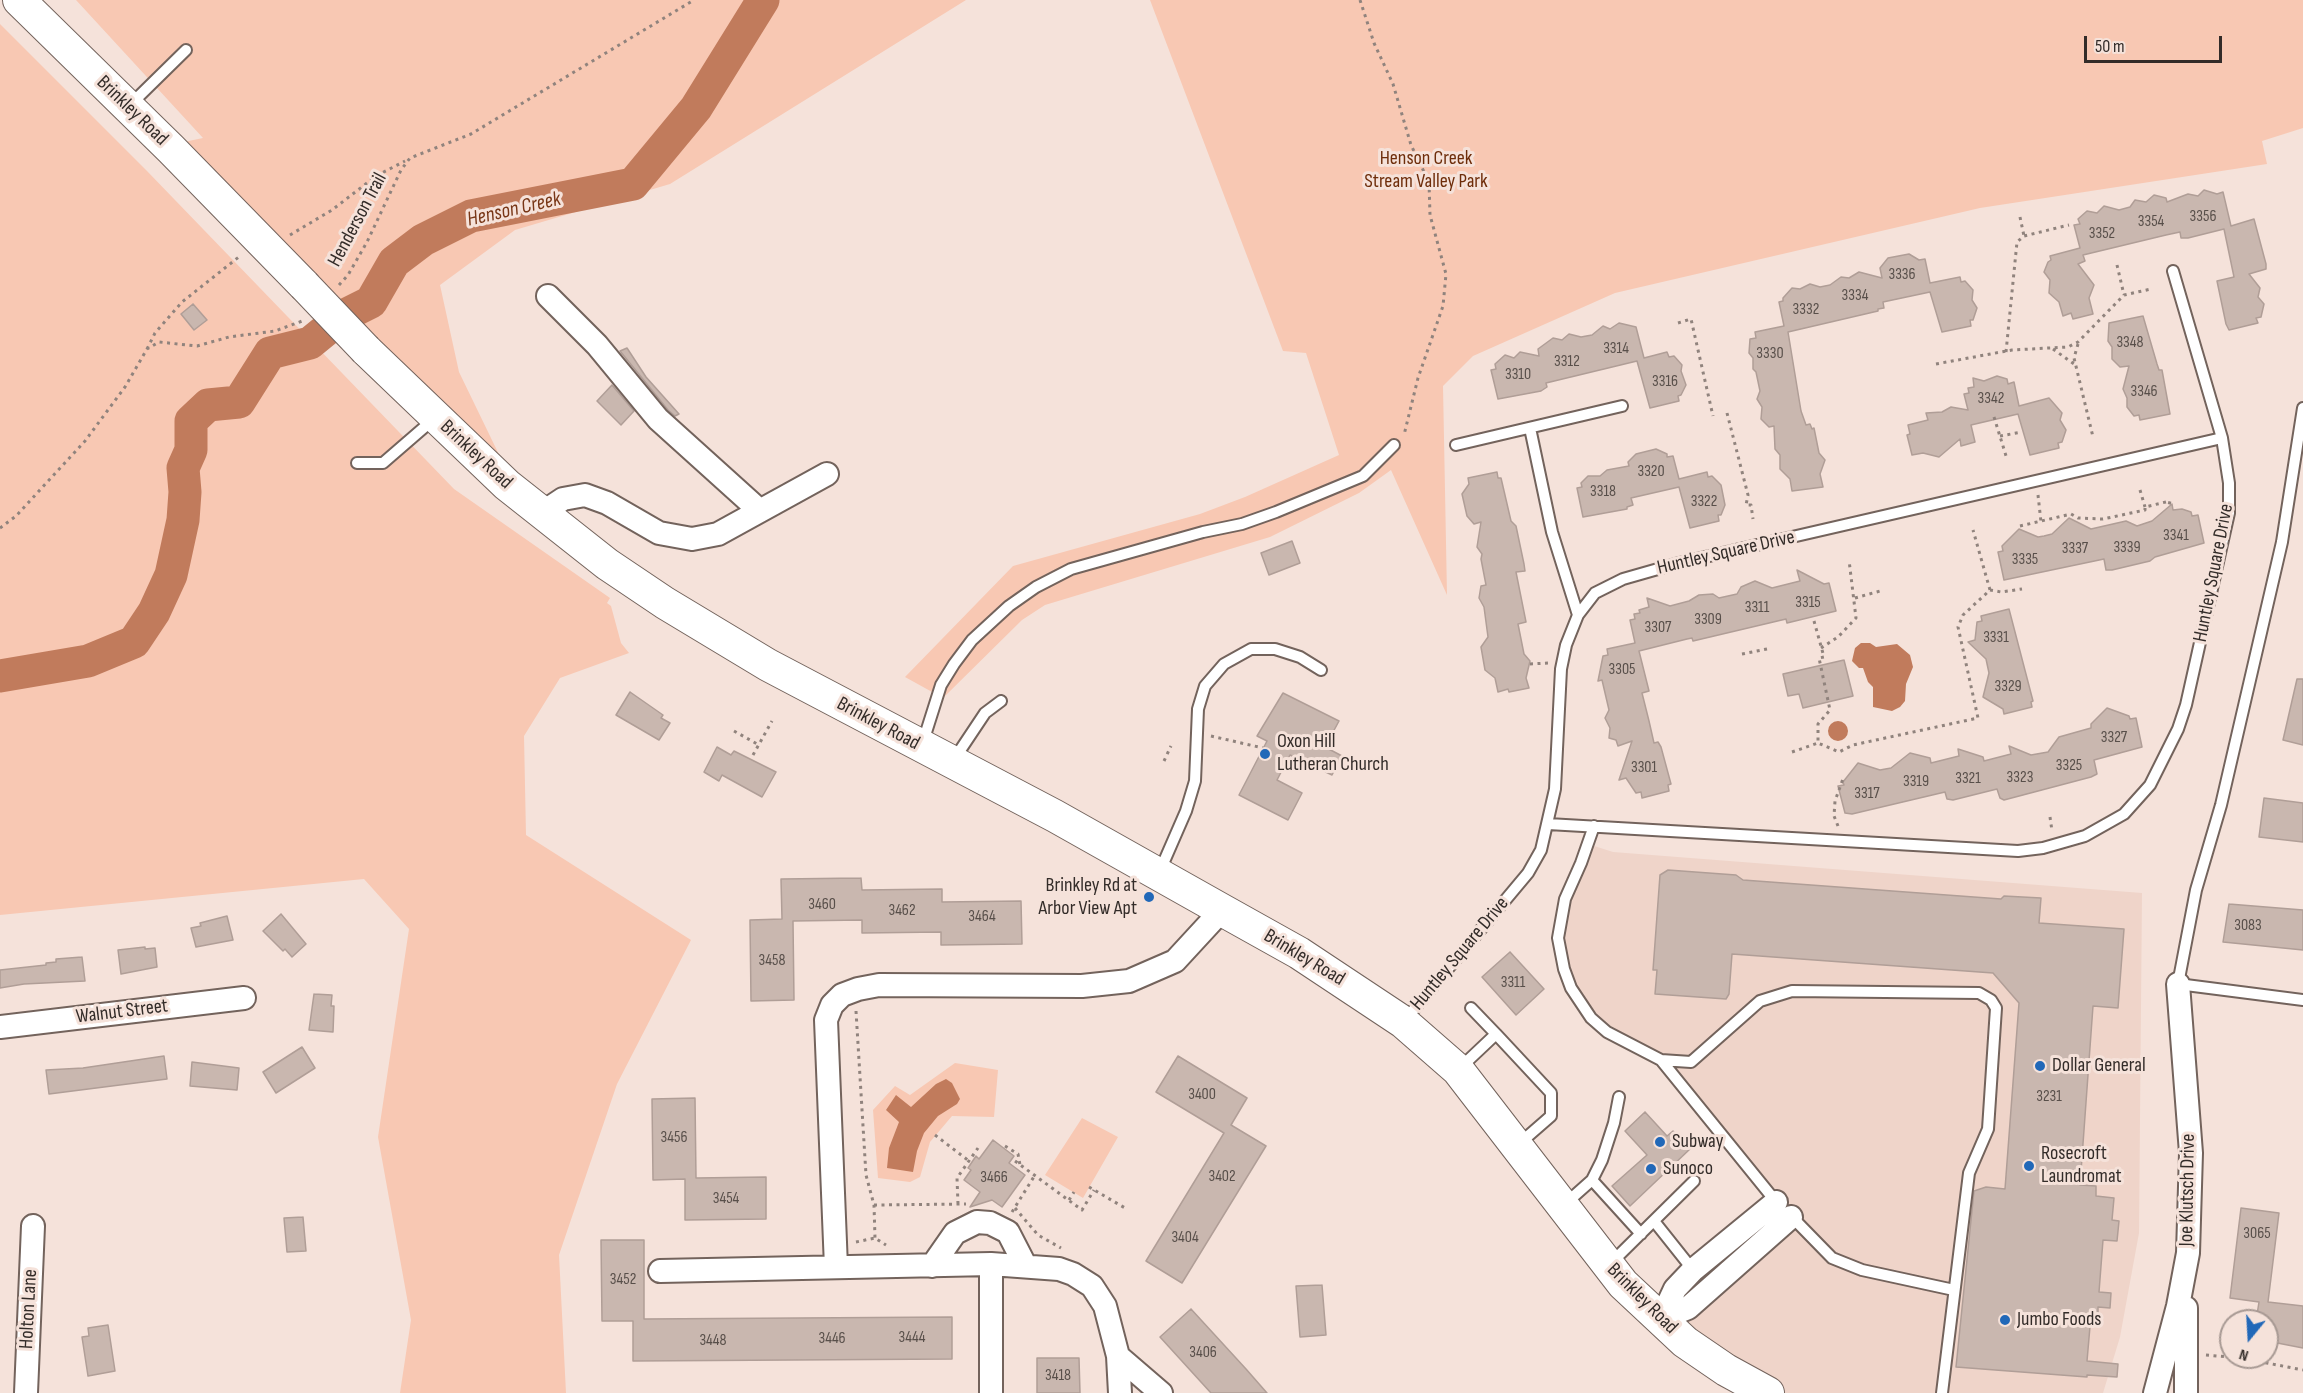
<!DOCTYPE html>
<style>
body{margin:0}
#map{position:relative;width:2303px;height:1393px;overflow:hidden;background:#f5e2da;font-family:"Sofia Sans Condensed",sans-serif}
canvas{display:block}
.north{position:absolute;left:2219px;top:1309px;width:60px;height:60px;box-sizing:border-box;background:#f5e2da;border:2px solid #a79993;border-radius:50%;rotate:198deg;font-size:16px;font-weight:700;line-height:24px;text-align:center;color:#332c29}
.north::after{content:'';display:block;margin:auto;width:21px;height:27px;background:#2168b8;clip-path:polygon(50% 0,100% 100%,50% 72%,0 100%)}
.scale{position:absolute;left:2084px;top:36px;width:138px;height:27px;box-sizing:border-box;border:3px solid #332c29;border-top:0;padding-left:8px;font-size:18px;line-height:21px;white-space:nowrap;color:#332c29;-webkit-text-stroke:4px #f5e2da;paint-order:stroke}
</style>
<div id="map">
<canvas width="2303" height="1393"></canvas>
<div class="north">N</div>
<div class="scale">50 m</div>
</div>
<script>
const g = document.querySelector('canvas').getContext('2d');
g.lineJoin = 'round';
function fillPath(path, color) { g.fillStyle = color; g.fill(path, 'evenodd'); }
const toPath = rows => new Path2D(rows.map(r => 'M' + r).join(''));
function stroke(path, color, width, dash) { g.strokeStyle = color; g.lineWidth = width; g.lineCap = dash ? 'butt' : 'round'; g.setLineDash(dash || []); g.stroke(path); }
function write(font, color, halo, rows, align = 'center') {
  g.font = font + ' "Sofia Sans Condensed",sans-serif'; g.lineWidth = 6; g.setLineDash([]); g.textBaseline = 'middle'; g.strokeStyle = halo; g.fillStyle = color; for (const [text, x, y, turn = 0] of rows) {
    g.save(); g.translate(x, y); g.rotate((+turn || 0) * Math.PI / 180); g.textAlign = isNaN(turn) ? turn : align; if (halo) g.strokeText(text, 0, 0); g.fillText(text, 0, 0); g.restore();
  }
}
const built = toPath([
 [1588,844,1613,852,2142,893,2139,1233,2120,1337,2103,1393,1768,1393,1661,1319,1791,1217,1661,1060,1607,1032,1571,988,1558,938]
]);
const green = toPath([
 [76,0,966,0,670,184,515,230,440,285,459,372,506,469,428,399,248,204,184,142,203,138],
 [1150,0,2303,0,2303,128,2262,141,2267,164,1980,208,1615,293,1473,356,1443,386,1447,595,1391,470,1359,493,1270,537,1045,605,1022,620,943,698,905,677,1013,566,1200,514,1245,497,1339,455,1306,353,1283,351],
 [0,24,147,171,454,489,610,598,607,603,611,606,621,643,629,653,560,678,524,736,526,835,691,940,617,1084,559,1255,566,1393,400,1393,411,1320,378,1137,409,929,364,879,0,915],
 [955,1063,998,1070,994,1117,952,1116,930,1142,920,1177,910,1182,878,1178,873,1110,895,1086,910,1095],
 [1082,1118,1118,1137,1083,1198,1045,1175]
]);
const water = toPath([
 [1861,643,1870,643,1876,647,1897,644,1910,655,1913,667,1906,684,1905,701,1900,707,1892,711,1873,707,1873,687,1868,682,1863,668,1859,668,1852,661,1855,648],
 '1828 731a10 10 0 1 1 20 0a10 10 0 1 1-20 0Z',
 [946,1079,952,1083,960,1099,957,1104,938,1116,924,1133,917,1151,913,1172,887,1168,889,1148,899,1122,886,1110,896,1095,911,1107,936,1084]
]);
const river = toPath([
 [0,676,88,661,134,642,154,612,171,575,183,520,185,492,183,468,191,450,191,421,208,405,239,402,270,353,310,343,343,316,371,302,394,262,423,240,471,216,633,184,696,108,763,0]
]);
const building = toPath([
 [2204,190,2217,194,2223,192,2231,226,2254,219,2266,264,2266,269,2249,274,2260,288,2258,297,2264,304,2261,317,2256,318,2258,323,2229,330,2226,324,2217,281,2234,277,2224,229,2188,238,2181,238,2180,232,2166,235,2083,255,2085,261,2078,264,2094,285,2089,298,2093,314,2073,319,2071,313,2063,316,2059,302,2049,293,2050,280,2044,272,2048,262,2051,260,2050,256,2080,248,2074,225,2080,224,2078,219,2087,211,2097,213,2104,206,2119,210,2130,207,2135,200,2146,202,2154,195,2166,198,2167,202,2188,194,2198,196,2204,190],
 [1909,254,1919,260,1925,259,1930,283,1960,277,1961,282,1965,281,1973,290,1972,300,1977,308,1973,320,1970,320,1971,326,1942,332,1930,292,1883,302,1884,308,1878,309,1878,311,1788,332,1801,411,1806,425,1810,424,1812,429,1814,428,1819,453,1825,460,1820,474,1823,487,1792,491,1790,479,1780,469,1780,455,1775,449,1774,426,1769,427,1761,419,1762,407,1757,399,1760,391,1756,372,1753,369,1753,358,1749,353,1750,339,1756,338,1755,332,1784,326,1779,302,1783,301,1783,298,1792,288,1800,289,1810,284,1820,287,1830,285,1841,277,1849,278,1859,272,1882,278,1880,268,1888,258,1909,254],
 [193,304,207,320,194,330,181,314,193,304],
 [2143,316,2157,364,2159,370,2162,370,2170,414,2140,420,2139,415,2134,416,2127,407,2127,398,2123,389,2129,366,2120,367,2112,359,2112,347,2108,341,2109,323,2143,316],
 [1619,323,1636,327,1644,358,1667,352,1669,357,1674,356,1682,365,1681,371,1686,385,1681,395,1678,396,1679,401,1650,408,1637,361,1546,383,1547,387,1541,391,1498,399,1491,370,1496,369,1495,364,1505,355,1514,358,1520,352,1539,356,1538,349,1553,338,1562,340,1569,334,1581,337,1592,335,1603,326,1610,329,1619,323],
 [627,348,646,377,679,414,675,416,668,410,620,351,627,348],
 [1997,376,2007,379,2008,384,2014,382,2019,406,2049,398,2062,413,2060,420,2066,430,2062,442,2058,443,2059,448,2030,455,2018,414,1971,425,1975,442,1961,446,1960,439,1939,457,1923,453,1912,455,1907,435,1910,434,1908,425,1928,420,1926,413,1942,412,1951,407,1968,410,1964,394,1969,393,1968,388,1974,387,1973,378,1984,381,1997,376],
 [612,385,634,411,621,425,597,401,612,385],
 [1656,449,1667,454,1667,457,1673,456,1679,479,1707,472,1708,477,1712,476,1721,485,1725,505,1721,515,1718,515,1719,521,1690,528,1679,487,1631,498,1633,505,1627,507,1627,509,1583,517,1577,488,1582,487,1581,483,1588,476,1600,476,1607,470,1629,466,1628,462,1636,454,1656,449],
 [1497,472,1498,478,1501,478,1511,521,1516,526,1524,564,1525,571,1516,572,1526,622,1518,624,1524,654,1530,661,1526,678,1529,688,1509,692,1508,689,1498,692,1495,678,1485,670,1481,647,1488,637,1484,607,1479,598,1481,586,1486,585,1481,559,1482,554,1477,547,1481,522,1474,524,1467,516,1462,494,1469,484,1468,478,1497,472],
 [2172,504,2173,510,2182,509,2191,512,2192,516,2198,515,2204,543,2155,557,2150,561,2112,570,2106,570,2104,559,2004,580,1998,552,2003,551,2002,546,2019,529,2038,537,2044,536,2052,534,2069,518,2091,529,2126,521,2137,526,2152,521,2172,504],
 [1292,541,1300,563,1269,575,1261,553,1292,541],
 [1797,570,1824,584,1829,583,1836,611,1787,623,1786,619,1693,641,1692,638,1687,639,1639,651,1649,691,1642,693,1649,721,1654,743,1658,742,1661,747,1671,784,1668,785,1669,791,1642,798,1641,792,1636,793,1626,778,1619,780,1632,741,1618,746,1616,740,1609,738,1610,728,1605,718,1609,710,1602,680,1598,681,1603,656,1608,655,1607,649,1635,643,1630,620,1635,619,1634,614,1640,613,1639,610,1649,607,1647,598,1670,606,1689,601,1699,595,1713,594,1719,598,1737,594,1741,587,1755,581,1772,588,1800,581,1797,570],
 [2009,609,2033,701,2031,702,2032,707,2004,714,2003,709,1983,697,1989,673,1986,659,1968,642,1975,640,1977,622,1982,621,1981,616,2009,609],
 [1844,660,1853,696,1803,708,1799,694,1788,696,1783,674,1844,660],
 [2297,679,2303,679,2303,745,2283,740,2297,679],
 [630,692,663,715,661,718,670,723,659,740,616,715,630,692],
 [1283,693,1339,721,1325,747,1342,756,1332,775,1290,755,1277,780,1302,793,1288,820,1239,795,1267,741,1257,736,1283,693],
 [2107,708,2129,716,2130,719,2136,718,2142,747,2094,760,2097,774,2091,777,2004,800,2000,798,1997,789,1953,800,1947,799,1945,792,1852,814,1845,813,1838,786,1844,785,1843,782,1858,763,1880,770,1891,768,1910,753,1930,758,1931,763,1959,756,1958,749,1983,757,1984,761,2011,754,2009,746,2031,755,2048,752,2059,737,2091,728,2091,724,2107,708],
 [717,747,731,755,734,751,776,772,762,797,722,775,719,781,704,772,717,747],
 [2264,798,2303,803,2303,842,2259,837,2264,798],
 [1668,870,1736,875,1743,880,2001,899,2004,896,2041,898,2039,923,2124,929,2118,1008,2093,1006,2080,1185,2096,1186,2096,1196,2114,1198,2112,1220,2119,1221,2117,1241,2103,1240,2099,1292,2111,1293,2110,1308,2098,1307,2098,1315,2091,1315,2087,1361,2118,1364,2117,1377,2087,1375,2087,1377,1956,1367,1974,1191,1986,1187,2005,1189,2019,1003,1993,973,1732,954,1729,994,1726,999,1655,994,1657,970,1653,970,1660,875,1668,870],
 [861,878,862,890,942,889,942,902,1021,901,1022,944,941,945,941,932,862,933,862,920,793,921,794,1000,751,1001,750,920,782,919,781,879,861,878],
 [2229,904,2303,910,2303,950,2223,942,2229,904],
 [281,914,306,944,292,957,285,949,283,951,263,931,281,914],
 [227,916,233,940,196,947,191,928,201,926,200,923,227,916],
 [145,947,145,949,155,948,157,967,121,974,118,950,145,947],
 [1510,952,1544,989,1516,1015,1482,977,1510,952],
 [82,957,85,981,24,984,0,988,0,970,46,965,46,963,56,962,56,959,82,957],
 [314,994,332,995,331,1006,334,1006,333,1032,309,1030,314,994],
 [302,1047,315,1068,276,1093,263,1072,302,1047],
 [164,1056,167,1079,49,1094,46,1070,83,1068,164,1056],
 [1178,1056,1247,1098,1231,1125,1266,1146,1182,1283,1146,1261,1224,1133,1156,1092,1178,1056],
 [192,1062,239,1068,237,1090,190,1086,192,1062],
 [695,1098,696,1178,766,1177,766,1219,685,1220,685,1179,653,1180,652,1099,695,1098],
 [1645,1112,1667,1136,1673,1131,1690,1149,1630,1206,1612,1186,1647,1155,1625,1131,1645,1112],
 [993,1140,1014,1156,1009,1163,1025,1175,1002,1207,992,1200,970,1207,980,1192,964,1180,971,1170,968,1168,976,1156,979,1159,993,1140],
 [2241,1208,2279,1213,2268,1302,2303,1306,2303,1348,2267,1341,2267,1321,2256,1321,2259,1302,2230,1298,2241,1208],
 [303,1217,306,1251,287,1252,284,1218,303,1217],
 [601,1240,644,1240,644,1319,952,1317,952,1359,633,1361,633,1321,602,1321,601,1240],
 [1322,1285,1326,1335,1300,1337,1296,1286,1322,1285],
 [1191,1309,1246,1369,1267,1393,1211,1393,1160,1337,1191,1309],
 [108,1325,115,1371,88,1376,82,1337,89,1336,88,1328,108,1325],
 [1037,1358,1079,1358,1080,1393,1037,1393,1037,1358]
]);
const path = toPath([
 [1360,0,1374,43,1393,84,1411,145,1429,182,1430,215,1446,274,1443,306,1418,378,1404,435],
 [2020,217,2024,236],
 [290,235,332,210,376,176,405,161],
 [2117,265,2124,295],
 [339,285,348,275,367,242,401,170,410,158,471,134,694,0],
 [1678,323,1691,319,1713,416],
 [2078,344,2074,358,2093,437],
 [147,349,155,333,182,302,240,256],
 [2053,349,2074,364],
 [2006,352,2017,242,2024,236,2069,225],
 [1936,364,2012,350,2068,347,2078,342,2124,295,2151,289],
 [1727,413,1748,495,1746,505,1751,505,1753,519],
 [1994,417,2007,459],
 [2000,436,2022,432],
 [2140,490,2145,507],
 [2038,495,2041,522],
 [2020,526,2071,514,2078,518,2103,519,2145,510,2145,507,2170,501,2169,505],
 [0,528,16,516,85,441,125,387,147,349,159,342,197,346,229,337,275,331,305,320],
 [1990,590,2001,592,2022,589],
 [1855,598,1880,591,1879,594],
 [1814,621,1824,657,1819,658,1830,710,1818,724,1818,743,1839,752,1853,745,1978,718,1958,627,1963,615,1990,590,1973,530],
 [1821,648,1838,637,1856,618,1849,560],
 [1742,654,1767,649],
 [1530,664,1548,663],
 [734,731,759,745],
 [1211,736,1263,748],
 [1792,752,1818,743],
 [753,755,772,721],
 [1164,761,1171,746],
 [2050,817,2052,831],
 [1838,826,1834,816,1835,801,1844,776],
 [856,1011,866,1175,874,1205,875,1238],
 [935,1135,969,1161],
 [1005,1146,1018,1154,1020,1165],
 [1015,1161,1082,1210,1094,1190],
 [1089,1187,1125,1208],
 [1069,1200,1074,1192],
 [958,1204,957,1178,978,1148],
 [874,1205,966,1204],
 [1015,1208,1038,1235,1061,1248],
 [1012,1212,1035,1175],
 [856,1242,875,1238,886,1245],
 [2206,1355,2241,1358,2303,1370]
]);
const service = toPath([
 [131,104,186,50],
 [2303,408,2282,542,2221,805,2196,890,2178,984,2303,1000],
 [1530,428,1552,532,1578,615],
 [1456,445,1622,406],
 [357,463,383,463,435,418],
 [922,745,941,685,954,664,972,640,1009,606,1036,587,1071,569,1203,532,1242,524,1276,512,1363,476,1394,445],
 [953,761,985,713,1001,701],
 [1548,824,2018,851,2043,848,2085,836,2124,814,2150,785,2178,729,2186,705,2229,513,2229,483,2222,438,2173,271],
 [1594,826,1581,863,1565,899,1558,938,1564,969,1571,988,1591,1018,1607,1032,1661,1060,1691,1062,1760,1001,1792,991,1979,993,1991,1000,1996,1008,1988,1129,1969,1173,1942,1393],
 [1159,873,1186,811,1195,781,1198,709,1205,686,1224,664,1251,649,1275,649,1300,657,1321,670],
 [1471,1008,1496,1034],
 [1405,1020,1528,873,1541,850,1555,789,1561,669,1566,645,1578,615,1595,593,1623,579,1679,563,2222,438],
 [1661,1060,1777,1203],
 [1460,1068,1496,1034,1551,1093,1551,1116,1520,1143],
 [1592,1180,1641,1234],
 [1565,1204,1592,1180,1602,1160,1614,1123,1619,1097],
 [1791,1216,1832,1258,1862,1270,1954,1290],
 [1654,1221,1693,1270],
 [1611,1263,1694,1181]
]);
const minor = toPath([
 [548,296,597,345,658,419,760,511],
 [542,513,563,499,585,495,607,503,659,533,692,539,718,534,827,474],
 [0,1027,244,998],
 [932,1266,955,1233,977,1222,990,1223,1008,1232,1025,1265],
 [836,1267,826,1020,832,1005,842,995,858,989,879,985,1082,986,1129,981,1175,961,1222,910],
 [660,1271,991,1264,1059,1269,1073,1274,1092,1286,1105,1306,1118,1356,1120,1393],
 [1661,1319,1688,1308,1791,1217],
 [1661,1319,1675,1289,1693,1270,1776,1202],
 [1118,1356,1161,1393],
 [26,1393,33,1226],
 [991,1393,991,1264],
 [2155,1393,2178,1306,2188,1253,2191,1153,2178,984],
 [2186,1393,2186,1308]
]);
const secondary = toPath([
 [19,0,171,149,304,285],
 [366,350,507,485,607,564,665,603,768,665,1055,816,1222,910,1299,953,1403,1022,1458,1070,1623,1284,1685,1342,1726,1370,1768,1393]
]);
const secondaryBridge = toPath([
 [304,285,366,350]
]);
const markers = [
 [1265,754,6,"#2168b8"],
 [1149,897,6,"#2168b8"],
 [2040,1066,6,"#2168b8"],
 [1660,1142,6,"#2168b8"],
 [2029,1166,6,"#2168b8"],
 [1651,1169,6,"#2168b8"],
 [2005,1320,6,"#2168b8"]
];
const numberNames = [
 ["3356",2203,217],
 ["3354",2151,222],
 ["3352",2102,234],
 ["3336",1902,275],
 ["3334",1855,296],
 ["3332",1806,310],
 ["3348",2130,343],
 ["3314",1616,349],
 ["3330",1770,354],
 ["3312",1567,362],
 ["3310",1518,375],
 ["3316",1665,382],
 ["3346",2144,392],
 ["3342",1991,399],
 ["3320",1651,472],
 ["3318",1603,492],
 ["3322",1704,502],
 ["3341",2176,536],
 ["3339",2127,548],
 ["3337",2075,549],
 ["3335",2025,560],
 ["3315",1808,603],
 ["3311",1757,608],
 ["3309",1708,620],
 ["3307",1658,628],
 ["3331",1996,638],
 ["3305",1622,670],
 ["3329",2008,687],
 ["3327",2114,738],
 ["3325",2069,766],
 ["3301",1644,768],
 ["3323",2020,778],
 ["3321",1968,779],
 ["3319",1916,782],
 ["3317",1867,794],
 ["3460",822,905],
 ["3462",902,911],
 ["3464",982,917],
 ["3083",2248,926],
 ["3458",772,961],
 ["3311",1513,983],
 ["3400",1202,1095],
 ["3231",2049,1097],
 ["3456",674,1138],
 ["3402",1222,1177],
 ["3466",994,1178],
 ["3454",726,1199],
 ["3065",2257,1234],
 ["3404",1185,1238],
 ["3452",623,1280],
 ["3444",912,1338],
 ["3446",832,1339],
 ["3448",713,1341],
 ["3406",1203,1353],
 ["3418",1058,1376]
];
const streetNames = [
 ["Brinkley Road",132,111,44],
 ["Henderson Trail",358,220,-62],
 ["Brinkley Road",476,455,43],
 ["Huntley Square Drive",1726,553,-13],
 ["Huntley Square Drive",2214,573,-79],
 ["Brinkley Road",878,724,28],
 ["Huntley Square Drive",1460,954,-50],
 ["Brinkley Road",1304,958,31],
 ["Walnut Street",122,1012,-7],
 ["Joe Klutsch Drive",2188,1190,-89],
 ["Brinkley Road",1642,1299,45],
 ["Holton Lane",29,1309,-87]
];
const parkNames = [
 ["Henson Creek",1426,159],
 ["Stream Valley Park",1426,182]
];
const poiNames = [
 ["Oxon Hill",1277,742],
 ["Lutheran Church",1277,765],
 ["Brinkley Rd at",1137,886,"right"],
 ["Arbor View Apt",1137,909,"right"],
 ["Dollar General",2052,1066],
 ["Subway",1672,1142],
 ["Rosecroft",2041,1154],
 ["Laundromat",2041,1177],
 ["Sunoco",1663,1169],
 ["Jumbo Foods",2017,1320]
];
const waterNames = [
 ["Henson Creek",514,210,-13]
];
fillPath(built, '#efd4c9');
fillPath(green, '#f8c8b3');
fillPath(water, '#c17b5c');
stroke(river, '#c17b5c', 33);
fillPath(building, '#c9b7af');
stroke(building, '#b09e97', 1.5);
stroke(service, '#73635c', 14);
stroke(minor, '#73635c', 26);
stroke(secondary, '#73635c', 34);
stroke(path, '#90837d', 3, [3, 4.5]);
stroke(service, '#fff', 10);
stroke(minor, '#fff', 22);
stroke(secondary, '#fff', 32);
stroke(secondaryBridge, '#73635c', 34, []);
stroke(secondaryBridge, '#fff', 32);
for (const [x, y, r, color] of markers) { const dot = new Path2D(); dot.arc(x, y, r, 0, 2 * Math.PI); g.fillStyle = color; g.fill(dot); stroke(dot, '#f5e2da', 2); }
write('16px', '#584f4a', null, numberNames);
write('20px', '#332c29', '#f5e2da', streetNames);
write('20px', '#6e2d0a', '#f5e2da', parkNames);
write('20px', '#332c29', '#f5e2da', poiNames, 'left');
write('italic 21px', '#783616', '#f5e2da', waterNames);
</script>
